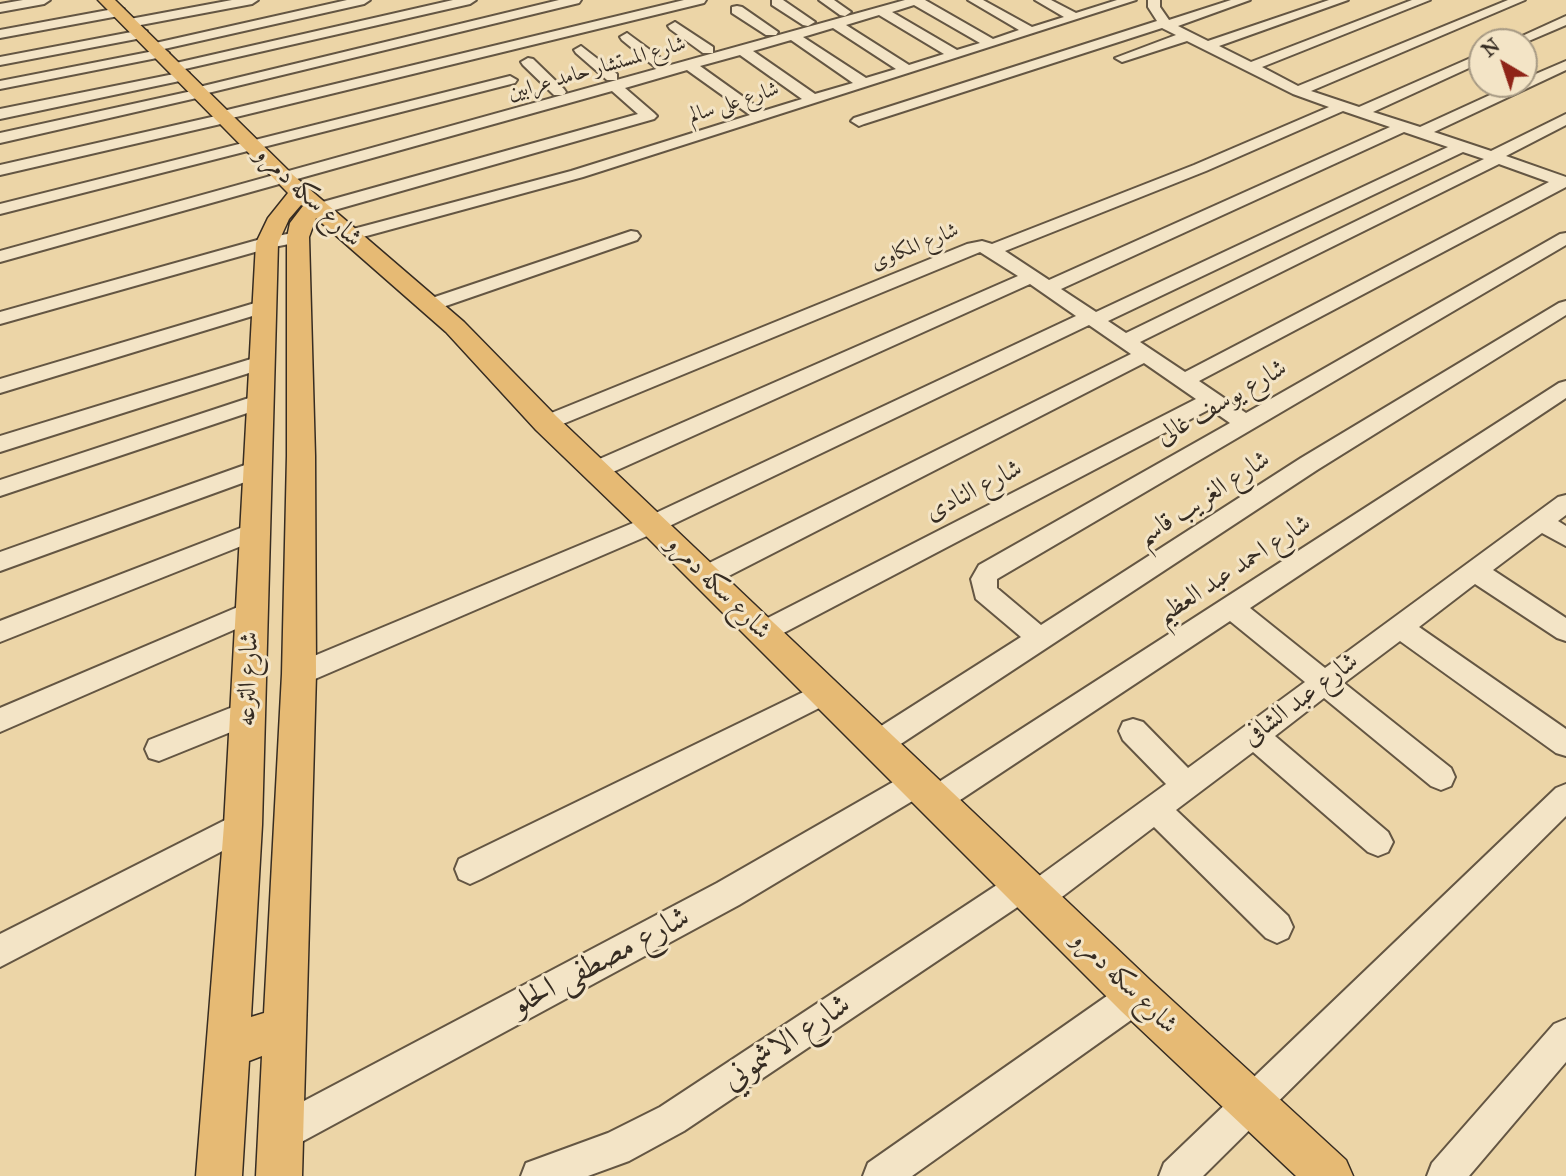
<!DOCTYPE html>
<meta charset="utf-8">
<style>
body{margin:0}
#map{position:relative;width:1566px;height:1176px;overflow:hidden;background:#ecd5a7;font-family:"IM FELL Great Primer",serif}
canvas{display:block}
.north{position:absolute;left:1468px;top:28px;width:70px;height:70px;box-sizing:border-box;background:#f3e4c6;border:2px solid #a79a84;border-radius:50%;rotate:321deg;font-size:19px;font-weight:700;line-height:28px;text-align:center;color:#362c22}
.north::after{content:'';display:block;margin:auto;width:24px;height:32px;background:#8f2418;clip-path:polygon(50% 0,100% 100%,50% 72%,0 100%)}
</style>
<div id="map">
<canvas width="1566" height="1176"></canvas>
<div class="north">N</div>
</div>
<script>
const g = document.querySelector('canvas').getContext('2d');
g.lineJoin = 'round';
const toPath = rows => new Path2D(rows.map(r => 'M' + r).join(''));
function stroke(path, color, width, dash) { g.strokeStyle = color; g.lineWidth = width; g.lineCap = dash ? 'butt' : 'round'; g.setLineDash(dash || []); g.stroke(path); }
function fillPath(path, color) { g.fillStyle = color; g.fill(path, 'evenodd'); }
function write(font, color, halo, rows, align = 'center') {
  g.font = font + ' "IM FELL Great Primer",Amiri,serif'; g.lineWidth = 6; g.setLineDash([]); g.textBaseline = 'middle'; g.strokeStyle = halo; g.fillStyle = color; for (const [text, x, y, turn = 0] of rows) {
    g.save(); g.translate(x, y); g.rotate((+turn || 0) * Math.PI / 180); g.textAlign = isNaN(turn) ? turn : align; if (halo) g.strokeText(text, 0, 0); g.fillText(text, 0, 0); g.restore();
  }
}
const minor = toPath([
 [23,0,50,0,44,4,0,12,0,4,23,0],
 [232,0,258,0,252,4,130,27,123,23,130,19,232,0],
 [347,0,370,0,364,4,164,49,169,53,162,57,0,89,0,81,154,51,149,47,151,44,347,0],
 [453,0,476,0,470,4,176,71,169,67,176,63,453,0],
 [559,0,581,0,579,3,208,93,201,97,0,143,0,133,192,91,199,87,559,0],
 [684,0,706,0,704,3,232,118,225,123,0,175,0,165,216,116,223,111,684,0],
 [772,0,783,0,815,22,808,26,803,25,772,5,772,0],
 [819,0,834,0,851,12,845,16,840,15,819,0],
 [905,0,925,0,993,39,1019,30,968,0,983,0,1032,27,1064,17,1035,0,1051,0,1076,13,1117,0,1136,0,583,177,348,241,339,236,342,232,571,171,750,115,687,70,625,88,654,113,657,116,654,119,324,213,312,213,310,209,312,205,638,114,612,91,0,262,0,251,905,0],
 [914,5,980,43,957,50,892,12,914,5],
 [879,15,944,54,909,65,846,25,879,15],
 [833,28,896,69,866,78,803,37,833,28],
 [791,40,853,83,815,94,753,51,791,40],
 [740,55,802,99,763,111,700,66,740,55],
 [1148,0,1160,0,1160,7,1169,20,1231,0,1250,0,1178,26,1208,41,1329,0,1348,0,1219,46,1251,62,1412,0,1430,0,1262,67,1298,86,1508,0,1525,0,1311,91,1359,107,1482,53,1482,62,1373,112,1420,127,1514,84,1524,84,1524,79,1566,61,1566,70,1434,132,1491,151,1566,114,1566,125,1506,156,1566,177,1566,187,1199,381,1246,413,1560,234,1566,233,1566,245,997,579,997,588,1041,625,1301,458,1559,303,1566,301,1566,315,1317,470,887,753,877,756,867,753,863,744,867,735,1021,637,976,599,971,579,979,565,1230,423,1210,409,772,639,763,642,754,639,750,632,754,625,1196,399,1144,363,715,583,706,585,697,583,694,576,697,569,1131,354,1089,325,661,530,308,682,299,685,290,682,286,674,290,666,645,518,1076,316,1030,284,604,476,596,478,588,476,585,470,588,464,1018,276,980,252,553,428,546,430,539,428,535,423,539,418,967,244,982,241,992,244,1194,165,1329,107,1293,94,1187,41,1122,62,1115,58,1176,35,1162,28,864,124,859,126,851,121,854,118,1157,21,1148,7,1148,0],
 [1343,111,1390,127,1049,280,1005,251,1206,171,1343,111],
 [1404,132,1448,147,1096,312,1061,289,1404,132],
 [1463,152,1484,159,1126,333,1108,321,1463,152],
 [1499,164,1549,182,1185,372,1140,342,1499,164],
 [737,6,742,7,778,32,776,35,766,35,732,13,732,7,737,6],
 [119,8,124,9,124,15,0,38,0,30,119,8],
 [1566,16,1566,25,1524,43,1509,42,1566,16],
 [675,22,713,47,713,53,703,53,670,29,668,26,675,22],
 [142,30,147,31,147,37,0,65,0,57,142,30],
 [627,33,665,61,665,67,655,67,622,40,620,37,627,33],
 [581,46,617,74,617,80,607,80,576,53,574,50,581,46],
 [528,58,533,59,564,89,566,92,564,95,554,95,523,65,521,62,528,58],
 [184,72,189,73,189,79,0,119,0,109,184,72],
 [510,76,517,80,515,83,0,214,0,204,510,76],
 [631,231,637,232,640,236,637,240,437,309,430,311,421,305,423,301,631,231],
 [298,232,307,237,304,241,269,248,0,324,0,312,261,239,298,232],
 [265,300,274,306,272,310,0,393,0,379,265,300],
 [264,355,271,356,274,361,271,366,0,452,0,436,264,355],
 [1566,381,1566,398,1250,608,1325,668,1558,497,1566,495,1566,515,1558,521,1566,526,1566,546,1542,533,1493,570,1566,618,1566,641,1557,638,1475,584,1419,627,1566,729,1566,756,1556,753,1400,641,1344,683,1451,768,1455,777,1451,786,1441,790,1431,786,1324,698,1275,736,1388,832,1393,842,1388,852,1378,856,1368,852,1253,752,1176,810,1288,916,1293,927,1288,938,1277,943,1266,938,1154,827,1046,909,1035,913,1024,909,1022,904,684,1131,629,1161,588,1176,521,1176,526,1163,608,1133,660,1107,1012,875,1023,871,1034,875,1035,879,1166,784,1123,740,1119,731,1123,722,1133,719,1143,722,1188,768,1305,682,1230,621,945,810,935,814,925,810,921,801,924,794,739,905,294,1146,281,1151,268,1146,263,1133,268,1120,717,883,907,774,917,770,927,774,931,783,928,789,1559,383,1566,381],
 [261,394,268,396,271,401,268,406,0,496,0,480,261,394],
 [259,460,267,462,270,468,267,474,0,571,0,552,259,460],
 [256,522,264,525,268,531,264,537,0,642,0,621,256,522],
 [252,601,261,604,264,611,261,618,0,732,0,708,252,601],
 [824,682,833,685,837,693,833,701,481,879,470,884,459,879,455,869,459,859,824,682],
 [248,701,258,705,262,713,258,721,159,761,149,758,145,749,149,740,248,701],
 [1566,784,1566,816,1203,1176,1159,1176,1164,1163,1556,788,1566,784],
 [243,811,253,815,258,825,253,835,0,967,0,934,243,811],
 [1136,980,1148,984,1152,996,1148,1008,912,1176,863,1176,868,1163,1124,984,1136,980],
 [1566,1019,1566,1062,1469,1176,1427,1176,1432,1163,1554,1024,1566,1019]
]);
const major = toPath([
 [98,0,115,0,293,175,464,322,556,416,1151,981,1346,1160,1353,1176,1296,1176,1121,1011,642,532,536,430,446,332,316,218,309,237,315,456,316,674,302,1176,256,1176,262,1056,249,1061,242,1176,196,1176,224,825,256,243,268,218,288,193,98,0],
 [301,205,303,206,290,223,287,237,287,456,282,674,264,1013,251,1017,262,825,278,243,289,219,301,205]
]);
const farStreetnames = [
 ["شارع المستشار حامد عرابين",597,69,-16],
 ["شارع على سالم",734,103,-18],
 ["شارع المكاوى",915,247,-22]
];
const streetNames = [
 ["شارع سكه دمرو",308,197,43],
 ["شارع يوسف غالى",1222,403,-30],
 ["شارع النادى",974,491,-27],
 ["شارع الغريب قاسم",1204,499,-33],
 ["شارع احمد عبد العظيم",1234,570,-33],
 ["شارع سكه دمرو",718,588,45],
 ["شارع الترعه",249,679,-88],
 ["شارع عبد الشافى",1301,700,-37],
 ["شارع سكه دمرو",1124,983,44]
];
const nearStreetnames = [
 ["شارع مصطفى الحلو",601,962,-28],
 ["شارع الاشموني",787,1043,-34]
];
stroke(minor, '#645643', 4);
stroke(major, '#362c22', 3);
fillPath(minor, '#f3e4c6');
fillPath(major, '#e6ba74');
write('21px', '#362c22', '#f3e4c6', farStreetnames);
write('26px', '#362c22', '#f3e4c6', streetNames);
write('32px', '#362c22', '#f3e4c6', nearStreetnames);
</script>
